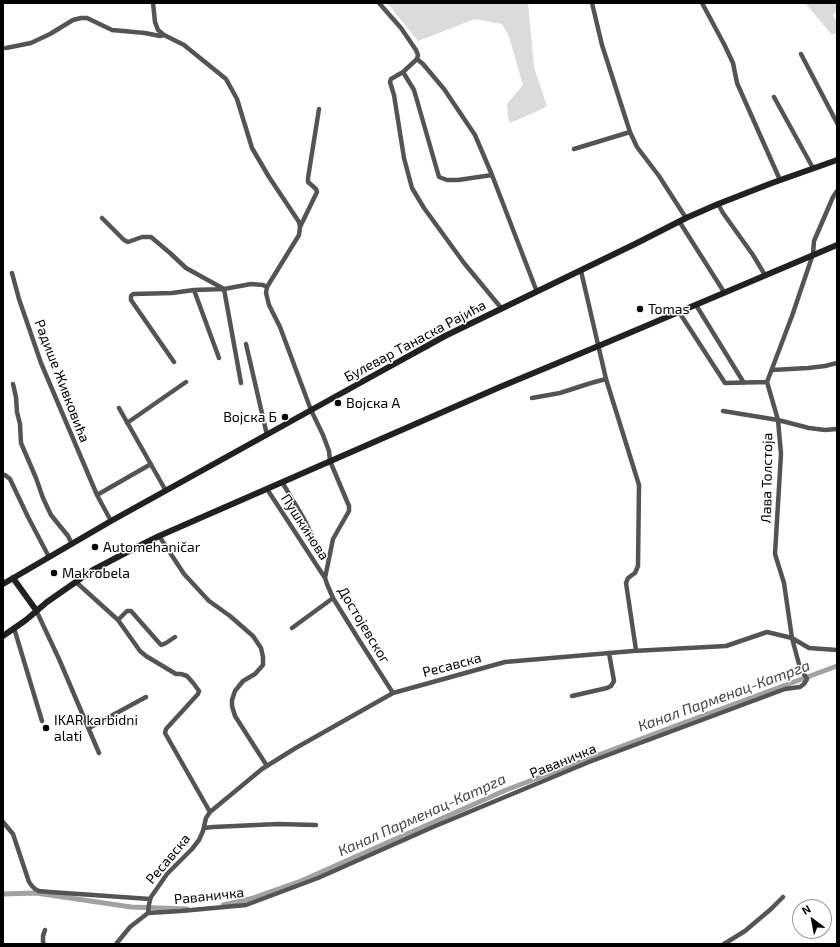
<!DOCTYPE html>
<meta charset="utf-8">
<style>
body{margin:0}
#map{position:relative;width:840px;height:947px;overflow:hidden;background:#fff;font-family:"Exo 2",sans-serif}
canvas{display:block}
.frame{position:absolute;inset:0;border:4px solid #000;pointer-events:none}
.north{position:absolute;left:792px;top:899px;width:40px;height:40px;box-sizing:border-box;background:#fff;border:1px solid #999;border-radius:50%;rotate:328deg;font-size:11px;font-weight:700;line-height:16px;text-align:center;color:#000}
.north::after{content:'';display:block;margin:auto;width:14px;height:18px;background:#000;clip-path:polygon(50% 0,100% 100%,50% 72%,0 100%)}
</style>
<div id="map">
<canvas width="840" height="947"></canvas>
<div class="frame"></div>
<div class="north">N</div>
</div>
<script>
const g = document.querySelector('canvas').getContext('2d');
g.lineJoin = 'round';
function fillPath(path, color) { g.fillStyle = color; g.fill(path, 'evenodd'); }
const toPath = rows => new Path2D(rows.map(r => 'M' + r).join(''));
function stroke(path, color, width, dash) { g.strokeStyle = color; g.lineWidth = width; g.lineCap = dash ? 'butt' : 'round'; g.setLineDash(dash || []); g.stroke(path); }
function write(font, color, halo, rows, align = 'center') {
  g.font = font + ' "Exo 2",sans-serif'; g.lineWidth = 3; g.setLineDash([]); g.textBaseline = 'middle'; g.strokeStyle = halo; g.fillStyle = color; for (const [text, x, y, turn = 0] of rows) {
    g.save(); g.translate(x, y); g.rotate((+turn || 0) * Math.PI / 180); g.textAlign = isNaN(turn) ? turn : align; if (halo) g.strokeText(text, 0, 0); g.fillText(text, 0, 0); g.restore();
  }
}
const green = toPath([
 [387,3,528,3,534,67,547,106,542,109,510,123,508,117,507,104,523,85,509,37,502,24,475,19,418,41],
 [805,3,837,3,837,11,833,14,837,24,837,33,832,35]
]);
const canal = toPath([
 [3,894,36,893,131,907,187,909],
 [223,905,250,899,301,881,506,790,678,725,837,666]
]);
const street = toPath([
 [153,3,155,22,158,30,164,35,184,45,226,79,237,99,252,148,269,177,299,222,300,227,299,235,267,287,266,293,269,305,280,327,311,410,323,435,329,451,330,461,349,506,349,511,333,539,325,578,327,584,333,598,359,640,393,693],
 [379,3,401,28,416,50,418,55,417,59,403,72,391,79,390,82,394,95,404,158,412,188,424,208,464,263,502,309],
 [592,3,602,45,630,132,637,147,659,176,686,218],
 [702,3,724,44,733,63,737,83,780,180],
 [6,48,31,43,50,34,73,20,81,18,87,18,112,30,145,33,160,36,164,35],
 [801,54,837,123],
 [417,59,423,64,444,89,475,135,492,175,537,292],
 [403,72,414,90,439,177,447,180,458,180,492,175],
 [774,97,813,168],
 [574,149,630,132],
 [718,204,723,213,753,255,765,275],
 [102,218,124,240,128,242,142,237,151,237,170,253,186,268,224,289,241,383],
 [679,221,724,292],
 [300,227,317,192,316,189,308,182,308,178,319,109],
 [581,271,606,379,639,485,638,566,635,573,628,578,626,583,636,650],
 [12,273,19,299,41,363,97,495,111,521],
 [194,290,219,358],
 [696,305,744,383],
 [679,312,725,383,767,382],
 [246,344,267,435],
 [174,362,131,300,131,296,133,294,172,293,194,290,224,289,251,284,263,285,267,287],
 [772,370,808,368,825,366,837,363],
 [13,384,16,397,17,412,20,424,21,443,36,478,43,498,51,515,68,536,72,544],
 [532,398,560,393,591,383,606,379],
 [119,408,166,491],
 [723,411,778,420,809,428,825,430,837,429],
 [127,423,186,382],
 [3,475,5,475,10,479,28,517,49,557],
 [282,482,304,519,317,546],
 [267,489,325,578],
 [97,495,151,464],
 [159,536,184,574,209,601,230,616,253,636,261,648,263,657,263,665,255,674,243,681,235,691,232,700,232,706,235,716,267,766],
 [76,582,118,620,140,651,146,656,176,674,181,674,187,676,194,684,199,691,198,694,166,729,165,733,210,812],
 [36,610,59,659,99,753],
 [118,620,127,611,131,611,161,645,166,643,175,637],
 [14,628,42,721],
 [292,628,333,598],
 [572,696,607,688,611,686,614,681,609,653],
 [89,728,146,697],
 [3,822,13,834,29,882,32,886,35,889,39,891,50,892,150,899],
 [204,828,213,827,278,824,316,825],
 [148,913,181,911,246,905,318,878,433,827,589,762,785,689,800,687,804,684,807,679,800,668,792,638,784,583,775,554,781,454,778,420,767,382,792,316,813,254,814,241,833,197,837,191],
 [44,944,43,942,43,936,45,930],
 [116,944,130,927,148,913,149,904,151,897,167,874,192,849,199,840,203,831,206,818,210,812,262,769,294,749,393,693,505,662,633,651,726,646,767,632,792,638,809,648,837,650],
 [724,944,745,931,771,909,783,897]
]);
const secondary = toPath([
 [13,578,36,610],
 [3,584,111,521,378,373,445,336,635,244,686,218,718,204,772,183,837,160],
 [3,636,26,620,47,602,93,570,133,549,159,536,500,387,608,342,837,245]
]);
const markers = [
 [640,309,4,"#000"],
 [338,403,4,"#000"],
 [285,417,4,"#000"],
 [95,547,4,"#000"],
 [54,573,4,"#000"],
 [46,728,4,"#000"]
];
const poiNames = [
 ["Tomas",648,309],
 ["Војска А",346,403],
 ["Војска Б",277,417,"right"],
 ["Automehaničar",103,547],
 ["Makrobela",62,573],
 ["IKAR karbidni",54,720],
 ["alati",54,736]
];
const streetNames = [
 ["Булевар Танаска Рајића",415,341,-28],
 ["Радише Живковића",62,381,69],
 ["Лава Толстоја",767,478,-89],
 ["Пушкинова",305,527,57],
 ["Достојевског",364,625,59],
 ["Ресавска",452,665,-15],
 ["Раваничка",563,761,-22],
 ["Ресавска",168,859,-50],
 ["Раваничка",209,896,-6]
];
const waterNames = [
 ["Канал Парменац-Катрга",724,696,-20],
 ["Канал Парменац-Катрга",422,815,-24]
];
fillPath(green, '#dbdbdb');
stroke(canal, '#a2a2a2', 5);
stroke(street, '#545454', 4.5);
stroke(secondary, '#212121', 6);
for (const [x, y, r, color] of markers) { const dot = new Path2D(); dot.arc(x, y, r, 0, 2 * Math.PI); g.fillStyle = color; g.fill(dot); stroke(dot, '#fff', 1.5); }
write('14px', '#000', '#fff', poiNames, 'left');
write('14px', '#000', '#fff', streetNames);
write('italic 15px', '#434343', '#fff', waterNames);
</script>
